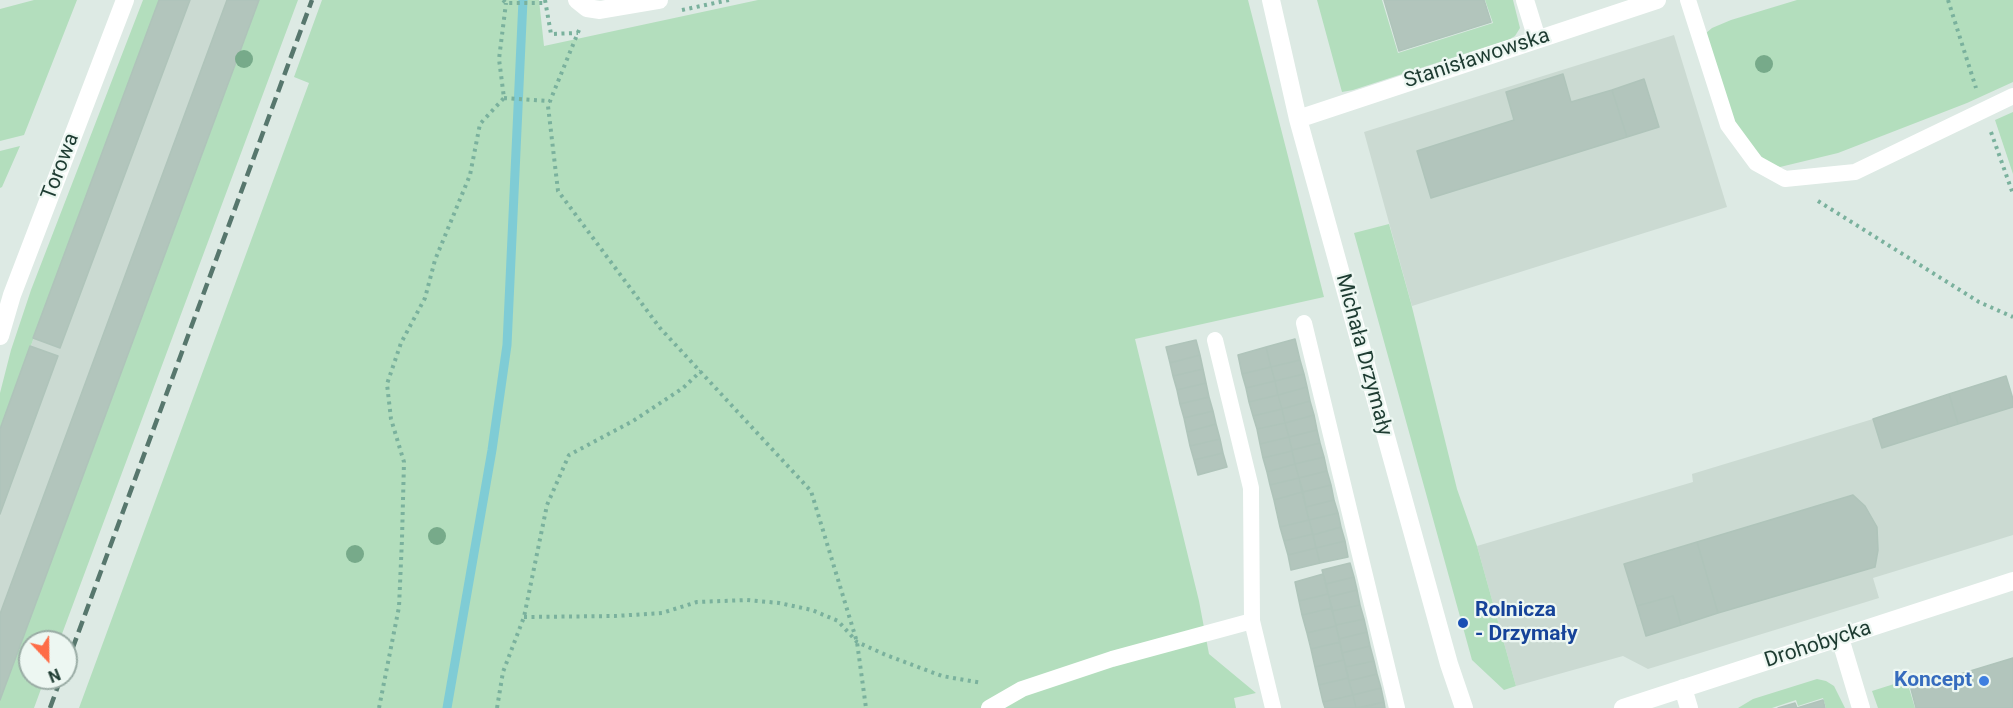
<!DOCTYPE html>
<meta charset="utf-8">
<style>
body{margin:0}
#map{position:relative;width:2013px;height:708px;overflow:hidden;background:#ddeae4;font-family:Roboto,sans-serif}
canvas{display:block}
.north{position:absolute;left:18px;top:630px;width:60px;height:60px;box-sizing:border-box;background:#edf7f2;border:2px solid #9aaca5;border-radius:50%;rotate:158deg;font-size:16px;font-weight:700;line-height:24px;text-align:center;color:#1d3b31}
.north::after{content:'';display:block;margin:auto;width:21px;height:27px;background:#fe6c47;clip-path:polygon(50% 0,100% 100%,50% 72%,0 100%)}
</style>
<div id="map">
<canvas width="2013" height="708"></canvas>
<div class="north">N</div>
</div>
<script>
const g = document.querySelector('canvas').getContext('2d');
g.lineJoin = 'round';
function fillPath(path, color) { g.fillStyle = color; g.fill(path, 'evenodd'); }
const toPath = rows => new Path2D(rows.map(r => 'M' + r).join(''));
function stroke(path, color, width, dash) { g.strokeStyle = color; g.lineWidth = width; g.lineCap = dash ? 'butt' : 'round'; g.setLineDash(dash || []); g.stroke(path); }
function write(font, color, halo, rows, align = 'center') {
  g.font = font + ' Roboto,sans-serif'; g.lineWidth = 4.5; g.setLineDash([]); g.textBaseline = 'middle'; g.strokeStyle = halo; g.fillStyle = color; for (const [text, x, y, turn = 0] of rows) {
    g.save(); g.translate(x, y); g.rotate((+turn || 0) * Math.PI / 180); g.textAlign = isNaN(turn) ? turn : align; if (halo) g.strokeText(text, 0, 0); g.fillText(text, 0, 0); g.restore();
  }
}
const built = toPath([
 [159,0,259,0,0,700,0,429],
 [1674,35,1727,207,1412,306,1364,132],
 [2006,376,2013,399,2013,535,1873,578,1879,598,1648,669,1623,656,1516,686,1477,546,1693,482,1692,474,1873,419]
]);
const green = toPath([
 [34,0,77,0,24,135,0,141,0,9],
 [143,0,159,0,0,429,0,393,11,350,31,290],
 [259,0,298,0,59,642,30,642,30,678,45,678,34,708,0,708,0,700],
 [322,0,539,0,544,46,758,0,1248,0,1324,297,1135,339,1199,601,1209,654,1256,693,1234,698,1236,708,79,708,309,83,294,77],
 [1317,0,1382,0,1398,53,1493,23,1485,0,1513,0,1520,28,1515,36,1510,39,1353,90,1342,92],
 [1797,0,2013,0,2013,82,1967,103,1838,153,1780,167,1768,164,1737,130,1706,33,1712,28,1731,20],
 [2013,112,2013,174,1995,120],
 [20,146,2,187,0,188,0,151],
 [1389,224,1411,303,1457,489,1477,546,1516,686,1504,690,1472,660,1354,233],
 [1913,678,1916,686,1909,688,1915,708,1878,708,1872,691],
 [1817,679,1826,681,1834,686,1845,708,1826,708,1823,698,1798,706,1796,700,1772,708,1738,708,1753,699]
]);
const stream = toPath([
 [447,708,492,450,507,345,523,0]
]);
const building = toPath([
 [159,0,190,0,60,348,33,338,159,0],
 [227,0,259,0,0,700,0,614,227,0],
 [1384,0,1484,0,1491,22,1399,51,1384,0],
 [1563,74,1571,102,1612,90,1627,137,1431,198,1417,151,1514,120,1506,92,1563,74],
 [1644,79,1659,127,1627,137,1612,90,1644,79],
 [1295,339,1300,360,1271,367,1266,347,1295,339],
 [1196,340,1200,355,1170,363,1166,347,1196,340],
 [30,346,58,356,0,514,0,429,30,346],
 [1266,347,1271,367,1242,374,1238,355,1266,347],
 [1200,355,1203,369,1173,376,1170,363,1200,355],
 [1300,360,1304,374,1275,381,1271,367,1300,360],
 [1271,367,1275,381,1246,388,1242,374,1271,367],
 [1203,369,1206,383,1177,390,1173,376,1203,369],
 [1304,374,1307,387,1278,395,1275,381,1304,374],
 [2006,376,2013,399,2013,407,1958,424,1949,394,2006,376],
 [1275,381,1278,395,1249,402,1246,388,1275,381],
 [1206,383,1209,397,1180,404,1177,390,1206,383],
 [1307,387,1310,401,1282,409,1278,395,1307,387],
 [1949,394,1958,424,1882,448,1873,419,1949,394],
 [1278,395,1282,409,1253,416,1249,402,1278,395],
 [1209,397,1213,411,1184,418,1180,404,1209,397],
 [1310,401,1314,415,1285,423,1282,409,1310,401],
 [1282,409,1285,423,1257,429,1253,416,1282,409],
 [1213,411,1216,424,1187,432,1184,418,1213,411],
 [1314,415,1317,430,1289,437,1285,423,1314,415],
 [1285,423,1289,437,1260,444,1257,429,1285,423],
 [1216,424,1220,439,1190,446,1187,432,1216,424],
 [1317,430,1320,443,1292,450,1289,437,1317,430],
 [1289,437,1292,451,1263,458,1260,444,1289,437],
 [1220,439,1223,453,1194,460,1190,446,1220,439],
 [1320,443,1324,457,1295,464,1292,450,1320,443],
 [1292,451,1295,464,1267,472,1263,458,1292,451],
 [1223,453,1227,467,1198,475,1194,460,1223,453],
 [1324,457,1327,471,1299,478,1295,464,1324,457],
 [1295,464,1299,478,1270,485,1267,472,1295,464],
 [1327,471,1331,485,1303,492,1299,478,1327,471],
 [1299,478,1302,492,1274,500,1270,485,1299,478],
 [1331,485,1334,500,1306,507,1303,492,1331,485],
 [1302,492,1309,520,1280,527,1274,500,1302,492],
 [1853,495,1865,506,1877,527,1878,550,1875,567,1718,613,1697,542,1853,495],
 [1334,500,1338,513,1309,520,1306,507,1334,500],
 [1338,513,1341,527,1313,535,1309,520,1338,513],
 [1309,520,1313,534,1284,541,1280,527,1309,520],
 [1341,527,1345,541,1316,548,1313,535,1341,527],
 [1313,534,1316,548,1288,555,1284,541,1313,534],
 [1345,541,1348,557,1320,563,1316,548,1345,541],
 [1697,542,1718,613,1681,625,1673,596,1637,606,1624,564,1697,542],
 [1316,548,1320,563,1291,570,1288,555,1316,548],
 [1350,563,1354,577,1326,584,1322,570,1350,563],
 [1323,574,1328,594,1299,601,1295,582,1323,574],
 [1354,577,1357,590,1329,597,1326,584,1354,577],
 [1357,590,1360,605,1332,611,1329,597,1357,590],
 [1328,594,1332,608,1302,615,1299,601,1328,594],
 [1673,596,1681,625,1646,636,1637,606,1673,596],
 [1360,605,1364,619,1336,625,1332,611,1360,605],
 [1332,608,1336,626,1307,633,1302,615,1332,608],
 [1364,619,1367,632,1339,639,1336,625,1364,619],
 [1336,626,1340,642,1311,649,1307,633,1336,626],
 [1367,632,1370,646,1342,653,1339,639,1367,632],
 [1340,642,1344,660,1315,667,1311,649,1340,642],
 [1370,646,1374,661,1346,667,1342,653,1370,646],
 [2013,658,2013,708,1916,708,1911,689,2013,658],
 [1344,660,1348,678,1319,685,1315,667,1344,660],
 [1374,661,1377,674,1349,681,1346,667,1374,661],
 [1377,674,1381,688,1353,695,1349,681,1377,674],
 [1348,678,1353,695,1323,702,1319,685,1348,678],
 [1381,688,1384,702,1356,708,1353,695,1381,688],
 [1353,695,1356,708,1325,708,1323,702,1353,695],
 [1823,700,1825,708,1778,708,1795,703,1797,708,1823,700],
 [1384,702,1385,708,1361,708,1384,702]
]);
const path = toPath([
 [503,0,506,3,545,3],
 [545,0,551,34,578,33],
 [1948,0,1976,88],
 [682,10,729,0],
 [579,30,548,106,558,191,660,328,811,491,857,642,866,708],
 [504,98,550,101],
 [1991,132,2013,194],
 [1818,201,1979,302,2013,317],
 [524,617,615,616,662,613,697,602,747,600,779,603,812,610,838,621,857,642,886,655,942,676,982,683],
 [379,708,399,607,402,539,404,462,391,419,387,384,401,343,425,298,435,260,470,175,480,124,504,98,499,59,506,3],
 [497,708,503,672,524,617,547,505,569,455,633,421,683,388,701,371]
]);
const lane = toPath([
 [1688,0,1728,125,1756,163,1785,179,1855,172,2013,96],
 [1304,323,1397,708],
 [1215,340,1251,488,1252,621,1273,708],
 [989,708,1022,689,1112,659,1252,621]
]);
const street = toPath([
 [577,0,587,8,600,10,659,0],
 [1271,0,1298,119,1449,664,1464,708],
 [1525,0,1537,39],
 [1298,119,1657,0],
 [0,336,12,295,125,0],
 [1840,638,1861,708],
 [1683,688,1689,708],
 [1623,708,2013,581]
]);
const rail = toPath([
 [66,666,312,0],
 [50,708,61,678]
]);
const trees = [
 [244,59],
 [1764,64],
 [437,536],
 [355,554]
];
const markers = [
 [1463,623,6,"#1a4fb4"],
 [1984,681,6,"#3f7fe0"]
];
const streetNames = [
 ["Stanisławowska",1477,59,-18],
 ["Torowa",61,167,-69],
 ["Michała Drzymały",1363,355,75],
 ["Drohobycka",1818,645,-18]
];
const transitNames = [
 ["Rolnicza",1475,611],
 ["- Drzymały",1475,635]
];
const shopNames = [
 ["Koncept",1972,681]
];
fillPath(built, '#cbdad2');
fillPath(green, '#b3debd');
stroke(stream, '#7fccd5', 9);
fillPath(building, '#b2c5bc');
stroke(building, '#afc4ba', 1.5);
stroke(path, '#7ab19d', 4, [3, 4.5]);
stroke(lane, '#fff', 16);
stroke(street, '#fff', 18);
stroke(rail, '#57776d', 4.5, [12, 6]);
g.fillStyle = '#77aa8a';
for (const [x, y] of trees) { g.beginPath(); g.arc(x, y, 9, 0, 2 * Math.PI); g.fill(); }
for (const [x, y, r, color] of markers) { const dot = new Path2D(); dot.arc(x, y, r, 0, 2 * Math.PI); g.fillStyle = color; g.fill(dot); stroke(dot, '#edf7f2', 2); }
write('21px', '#1d3b31', '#edf7f2', streetNames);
write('bold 21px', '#164399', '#edf7f2', transitNames, 'left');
write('bold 21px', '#366cbe', '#edf7f2', shopNames, 'right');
</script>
